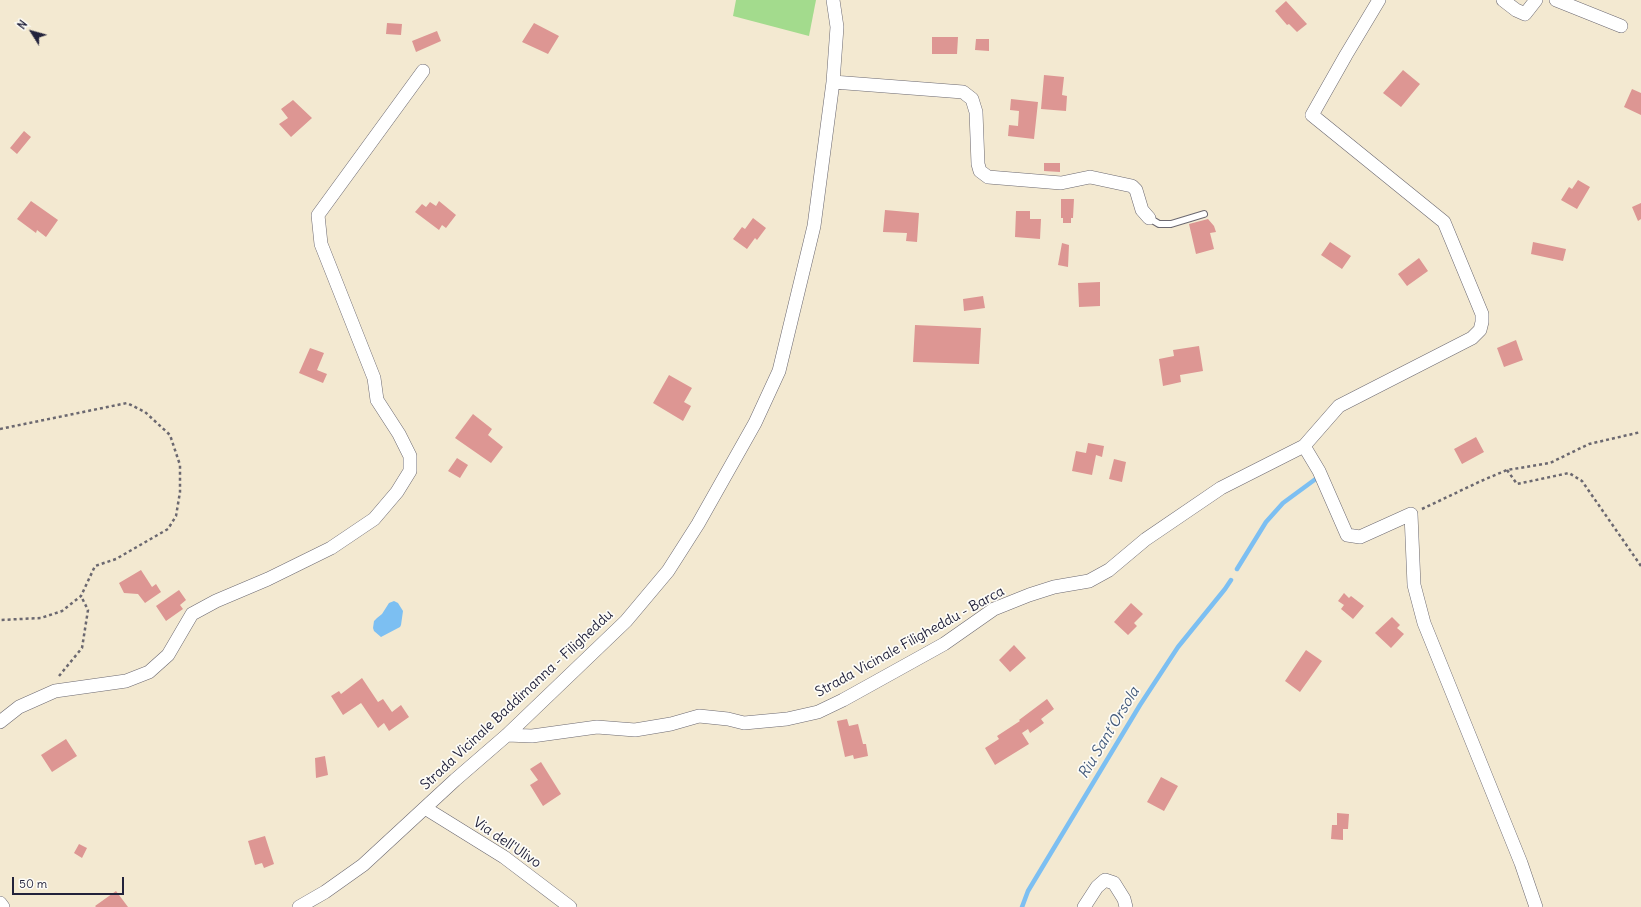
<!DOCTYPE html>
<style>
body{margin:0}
#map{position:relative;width:1641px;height:907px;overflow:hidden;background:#f3e9d1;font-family:Delius,sans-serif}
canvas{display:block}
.north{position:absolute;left:12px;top:12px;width:40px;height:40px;-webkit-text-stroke:3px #fdfcf7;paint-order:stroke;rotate:307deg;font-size:11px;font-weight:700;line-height:16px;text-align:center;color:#22223b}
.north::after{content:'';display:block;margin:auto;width:14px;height:18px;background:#22223b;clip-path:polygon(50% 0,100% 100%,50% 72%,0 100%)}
.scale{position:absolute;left:12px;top:877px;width:112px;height:18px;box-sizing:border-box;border:2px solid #22223b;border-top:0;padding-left:5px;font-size:12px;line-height:14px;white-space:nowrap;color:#22223b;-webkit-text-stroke:3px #fdfcf7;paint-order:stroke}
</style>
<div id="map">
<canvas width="1641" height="907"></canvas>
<div class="north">N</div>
<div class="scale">50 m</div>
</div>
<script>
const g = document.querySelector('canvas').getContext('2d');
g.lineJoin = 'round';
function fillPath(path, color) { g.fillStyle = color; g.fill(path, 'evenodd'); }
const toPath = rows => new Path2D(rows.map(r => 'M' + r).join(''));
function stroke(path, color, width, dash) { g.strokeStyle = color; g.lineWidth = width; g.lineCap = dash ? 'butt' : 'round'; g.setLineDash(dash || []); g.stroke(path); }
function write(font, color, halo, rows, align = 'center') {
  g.font = font + ' Delius,sans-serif'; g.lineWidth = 3.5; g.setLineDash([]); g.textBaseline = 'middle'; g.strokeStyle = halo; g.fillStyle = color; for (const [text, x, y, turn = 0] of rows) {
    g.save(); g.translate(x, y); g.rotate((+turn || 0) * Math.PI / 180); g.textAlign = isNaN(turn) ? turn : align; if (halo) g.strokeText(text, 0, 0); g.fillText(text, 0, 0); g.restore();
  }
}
const green = toPath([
 [736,0,816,0,809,36,733,16]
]);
const water = toPath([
 [394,601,398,603,403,611,401,625,400,627,381,637,374,631,373,628,374,621,377,618,382,614,389,603]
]);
const stream = toPath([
 [1237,569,1266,522,1283,503,1317,478],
 [1022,907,1028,891,1140,705,1178,647,1225,589,1231,580]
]);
const building = toPath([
 [1286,1,1307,24,1297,32,1289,24,1287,25,1275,11],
 [387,23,402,24,401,35,386,34],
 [534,23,559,36,548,54,522,42],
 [437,31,441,41,416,52,412,41],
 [932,37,958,37,957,54,932,54],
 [976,39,989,39,989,51,975,50],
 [1403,70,1420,84,1401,107,1383,93],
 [1044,75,1064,77,1062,95,1067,96,1066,111,1041,109],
 [1632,89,1641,93,1641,115,1624,107],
 [1011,99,1038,102,1034,139,1008,136,1009,125,1018,126,1019,111,1010,110],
 [293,100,312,118,291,137,279,124,288,118,281,109],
 [24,131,31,137,17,154,10,148],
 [1044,163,1060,163,1060,172,1044,171],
 [1578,180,1590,187,1577,209,1561,200,1569,187,1572,189],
 [1061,199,1074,199,1073,218,1071,218,1071,223,1063,223,1063,218,1061,218],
 [31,201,58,220,46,237,37,230,36,233,17,219],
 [439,201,456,215,446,228,442,225,439,230,415,212,422,204,426,207,430,202,436,206],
 [1641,203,1641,219,1638,221,1632,207],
 [885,210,919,213,917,242,906,241,907,233,883,232],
 [1016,211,1030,211,1030,219,1041,219,1040,239,1015,237],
 [753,218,766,228,757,240,755,238,747,249,733,239,742,227,745,229],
 [1208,219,1214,226,1216,232,1210,233,1214,249,1196,254,1189,224],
 [1330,242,1351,256,1342,269,1321,255],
 [1533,242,1566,249,1563,261,1531,254],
 [1062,243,1069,245,1068,267,1058,265],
 [1419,258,1428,271,1407,286,1398,274],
 [1100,282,1100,306,1079,307,1078,283],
 [983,296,985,308,964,311,963,299],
 [915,325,981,328,979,364,913,362],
 [1516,340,1523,360,1504,367,1497,348],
 [1199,346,1203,371,1180,375,1181,382,1163,386,1159,359,1174,356,1173,350],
 [310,348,324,353,317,370,327,374,323,383,299,373],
 [669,375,692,388,684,402,691,406,683,421,653,403],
 [473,414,492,429,488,435,503,447,491,463,455,438],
 [1476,437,1484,452,1462,464,1454,449],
 [1088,443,1104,446,1102,457,1096,455,1092,475,1072,471,1076,451,1086,453],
 [457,458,468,465,460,478,448,471],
 [1114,459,1126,462,1122,482,1109,479],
 [141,570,152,587,156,584,161,592,145,603,138,594,124,593,119,583],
 [179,590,186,600,180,605,183,609,166,621,156,606],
 [1344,593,1349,598,1351,596,1364,606,1353,619,1341,609,1344,605,1338,601],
 [1131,603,1143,614,1134,623,1137,626,1128,635,1114,622],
 [1392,617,1400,625,1397,628,1404,634,1391,648,1375,633],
 [1014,645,1026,658,1010,672,999,660],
 [1306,650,1322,661,1300,692,1285,681],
 [362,678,378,702,383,699,392,712,401,705,409,717,389,731,384,723,378,728,361,703,343,715,331,696,339,691,341,694],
 [1047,699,1054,709,1041,719,1044,723,1030,733,1028,729,1022,733,1029,744,995,765,985,748,999,739,997,736,1020,721,1019,720],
 [847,719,849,726,858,724,863,744,866,744,868,756,854,759,853,755,845,757,837,721],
 [66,739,77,756,52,772,41,755],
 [325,756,328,775,316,778,315,758],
 [541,762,561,794,543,806,530,785,538,780,530,769],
 [1161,777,1178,786,1164,811,1147,802],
 [1337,813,1349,814,1348,829,1343,829,1343,840,1331,839,1332,825,1337,825],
 [265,836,274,864,264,868,262,863,255,865,248,841],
 [79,844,87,848,82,858,74,853],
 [116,891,128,907,96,907,95,906]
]);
const path = toPath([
 [0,429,127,403,145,412,170,435,180,465,180,492,176,516,168,529,116,559,95,566,81,596,62,611,41,618,0,620],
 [1507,470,1517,484,1569,473,1582,481,1641,566],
 [1422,509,1481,481,1507,470,1550,463,1589,444,1641,432],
 [59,676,82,648,88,610,81,596]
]);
const lane = toPath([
 [1149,218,1159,224,1171,224,1204,214]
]);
const street = toPath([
 [1503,0,1516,10,1525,14,1536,0],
 [1556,0,1621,26],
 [833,82,963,92,972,99,976,112,978,164,980,171,988,177,1061,183,1090,177,1132,186,1136,190,1142,210,1149,218],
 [1304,446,1319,471,1347,535,1360,537,1411,514,1414,585,1424,623,1521,863,1536,907],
 [0,722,19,707,55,691,126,681,149,672,168,655,192,614,216,601,268,579,331,548,374,519,397,492,410,471,410,456,399,434,377,400,374,378,321,244,318,215,423,71],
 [507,735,532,736,597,727,635,730,671,724,699,716,728,719,744,723,787,719,818,712,843,700,944,644,994,609,1029,595,1054,587,1089,581,1109,570,1146,539,1221,488,1304,446,1339,406,1472,338,1480,330,1482,322,1482,314,1444,222,1312,115,1346,55,1379,0],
 [425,808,504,857,570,907],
 [0,903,3,907],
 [299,907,325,892,363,865,455,780,507,735,626,621,668,571,698,524,755,423,779,371,814,226,833,82,837,27,833,0],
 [1084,907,1097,887,1105,880,1114,883,1124,899,1126,907]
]);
const streetNames = [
 ["Strada Vicinale Filigheddu - Barca",910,642,-29],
 ["Strada Vicinale Baddimanna - Filigheddu",517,700,-43],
 ["Via dell'Ulivo",507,843,34]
];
const waterNames = [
 ["Riu Sant'Orsola",1109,733,-59]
];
fillPath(green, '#a3db8d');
fillPath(water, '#7cbff2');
stroke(stream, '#7cbff2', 4.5);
fillPath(building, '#dd9693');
stroke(lane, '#6b6870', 8);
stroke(street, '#6b6870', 14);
stroke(path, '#6b6870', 2.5, [3, 3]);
stroke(lane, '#fff', 6);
stroke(street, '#fff', 13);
write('14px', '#22223b', '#fdfcf7', streetNames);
write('italic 15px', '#42597b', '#fdfcf7', waterNames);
</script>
